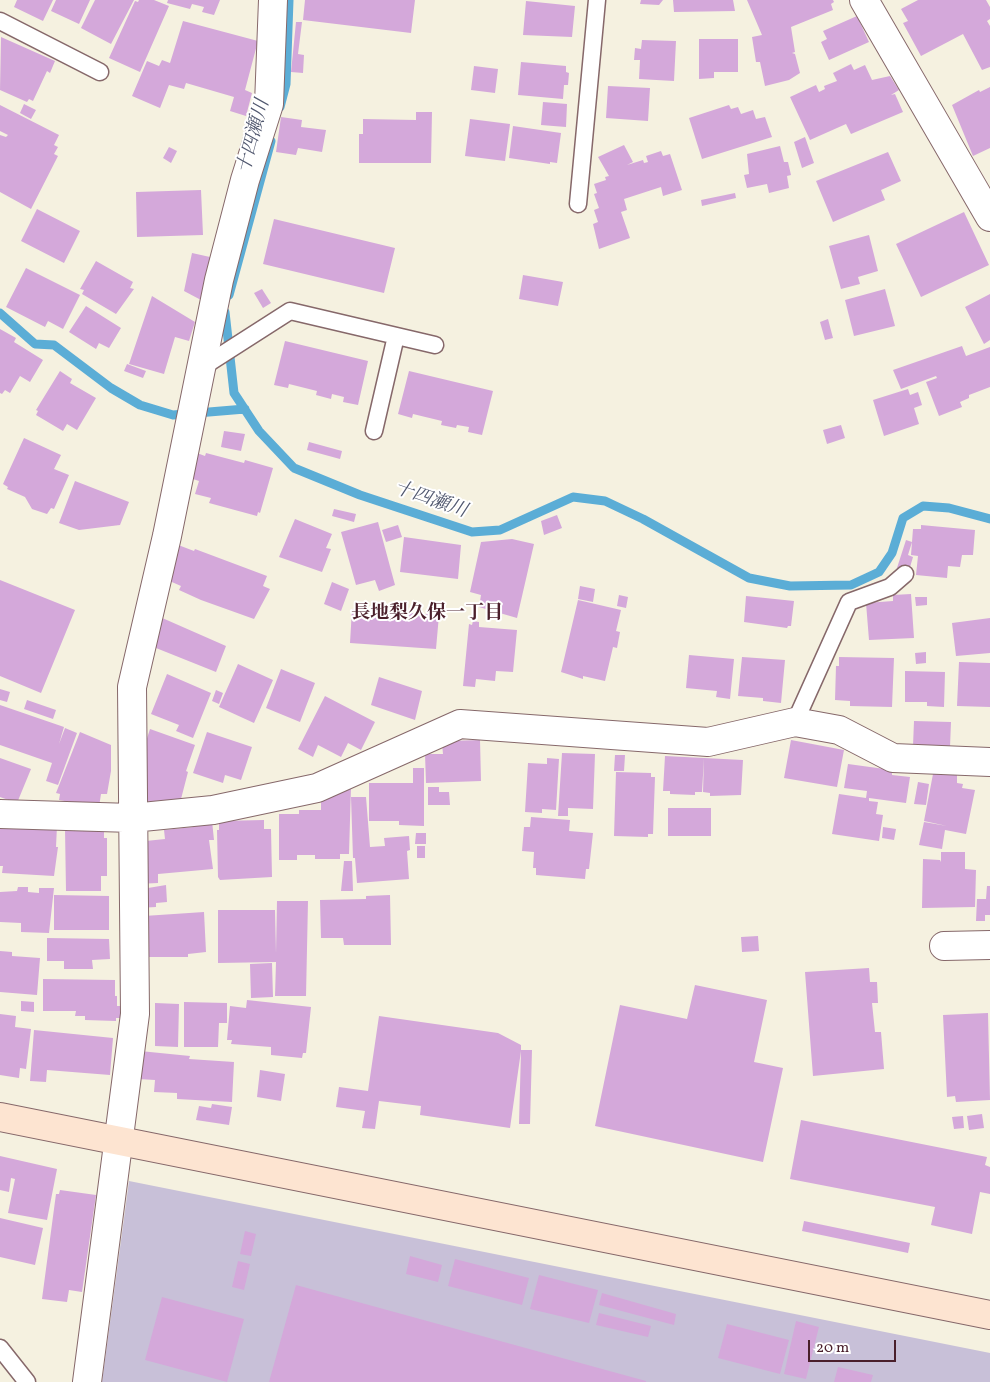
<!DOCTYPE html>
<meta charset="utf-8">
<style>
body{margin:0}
#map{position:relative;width:990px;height:1382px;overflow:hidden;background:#f5f1e0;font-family:Vollkorn,serif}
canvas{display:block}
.scale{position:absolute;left:808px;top:1340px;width:88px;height:22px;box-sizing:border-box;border:2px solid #4a1f2b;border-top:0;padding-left:6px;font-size:15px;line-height:18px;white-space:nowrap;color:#4a1f2b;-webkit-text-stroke:4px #fff;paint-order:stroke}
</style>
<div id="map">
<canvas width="990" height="1382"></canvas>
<div class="scale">20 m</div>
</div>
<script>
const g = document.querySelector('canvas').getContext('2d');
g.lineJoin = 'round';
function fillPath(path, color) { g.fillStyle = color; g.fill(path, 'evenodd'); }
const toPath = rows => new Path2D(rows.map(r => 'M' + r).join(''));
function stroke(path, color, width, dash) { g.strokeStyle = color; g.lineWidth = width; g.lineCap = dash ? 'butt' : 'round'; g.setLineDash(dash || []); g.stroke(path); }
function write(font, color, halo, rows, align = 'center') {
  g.font = font + ' Vollkorn,"Noto Serif JP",serif'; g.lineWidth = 4; g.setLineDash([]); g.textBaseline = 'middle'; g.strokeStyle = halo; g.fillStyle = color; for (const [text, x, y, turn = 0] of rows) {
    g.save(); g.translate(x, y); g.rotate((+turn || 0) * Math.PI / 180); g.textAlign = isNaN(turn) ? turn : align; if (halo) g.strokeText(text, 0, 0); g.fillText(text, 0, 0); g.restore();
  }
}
const industrial = toPath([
 [129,1181,990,1353,990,1382,102,1382]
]);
const stream = toPath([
 [280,107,286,84,289,0],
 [229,295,271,141],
 [225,312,234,393,259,431,294,468,360,495,472,532,500,530,573,497,605,501,643,519,749,578,790,586,851,585,879,572,892,553,903,518,923,506,949,508,990,519],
 [0,313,35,344,54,345,111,388,140,405,173,415,245,409]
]);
const building = toPath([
 [17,0,53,0,43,21,14,7],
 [56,0,90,0,79,24,51,11],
 [95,0,134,0,111,44,81,28],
 [139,0,154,0,169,6,140,72,109,58,135,1,138,2],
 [168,0,220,0,214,15,202,12,204,7,192,4,190,9,167,3],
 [305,0,415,0,411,33,303,20],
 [641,0,663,0,659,5,640,4],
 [673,0,733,0,735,11,674,12],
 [747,0,833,0,834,2,831,4,833,10,791,27,795,52,792,53,795,54,800,73,789,80,765,86,760,62,756,62,752,37,762,35],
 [918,0,986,0,990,7,990,19,987,21,990,26,990,67,982,70,963,34,921,56,903,23,908,21,901,9],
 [526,1,575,6,572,37,523,35],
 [857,16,869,42,829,60,821,42,827,39,823,31],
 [183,21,258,41,245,90,252,93,246,116,230,111,234,97,186,83,184,89,169,85,160,108,132,96,147,61,159,66,162,60,170,63],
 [296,22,302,22,298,54,304,55,303,73,291,72],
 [1,37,55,61,50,73,47,71,33,101,29,99,27,102,0,90],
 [699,39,738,39,738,72,714,72,714,78,699,79],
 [642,40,676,41,674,81,639,79,640,60,634,60,635,48,641,49],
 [521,62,566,66,566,72,569,73,568,85,564,85,563,99,518,95],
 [851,64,854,70,865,65,872,80,890,76,899,90,891,95,895,94,903,112,851,134,846,124,810,140,790,97,816,85,819,92,825,89,824,86,837,81,833,73],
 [474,66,498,69,495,93,471,90],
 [608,86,650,88,648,121,606,118],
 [990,87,990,148,973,156,952,105,979,90,980,92],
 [543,102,567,104,566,127,541,125],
 [24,104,36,110,31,119,20,113],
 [0,105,59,135,54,145,58,147,54,154,58,156,31,209,0,192,0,135,6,137,8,135,0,131],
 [729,105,731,109,738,107,741,114,753,110,756,119,765,117,772,137,702,159,689,118],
 [416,112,432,112,431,163,359,163,359,134,363,134,363,119,416,120],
 [281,117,302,120,301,127,326,130,322,152,298,148,296,155,276,152],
 [470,119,510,124,505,161,465,156],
 [513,126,561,133,557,163,550,162,550,164,509,158],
 [805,137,814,163,802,168,794,142],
 [624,145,633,162,627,165,643,160,644,163,648,162,646,156,661,151,663,156,670,154,682,190,663,196,661,187,624,199,627,210,621,212,630,238,599,249,593,224,598,222,594,210,599,208,594,194,597,193,594,184,606,180,605,177,609,176,598,157],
 [780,146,784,162,788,162,791,175,787,176,789,188,769,193,767,184,747,188,744,175,749,174,747,154],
 [169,147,177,151,171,163,163,158],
 [888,152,901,181,881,190,885,200,833,222,816,181],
 [201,190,203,235,137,237,136,192],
 [735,193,736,198,702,206,701,200],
 [37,209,80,231,64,263,21,241],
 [964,212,989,265,921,297,896,244],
 [274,219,395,248,384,293,263,264],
 [869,235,878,271,858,277,860,284,841,289,829,246],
 [192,253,210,257,201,300,184,291],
 [96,261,133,282,130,288,134,289,116,314,82,294,84,290,80,289],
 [26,268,80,295,63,329,48,321,45,327,6,307],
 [523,275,563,282,558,306,519,299],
 [262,289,271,303,263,308,254,293],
 [885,289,895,326,854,336,845,300],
 [990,294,990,340,984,344,965,307],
 [152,296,195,322,189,341,175,337,164,374,129,364],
 [86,306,121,328,109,348,99,343,96,349,69,332],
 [828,319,833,338,825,340,820,322],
 [0,329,16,338,14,342,43,360,30,382,20,376,10,393,5,390,2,394,0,393],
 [285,341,368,361,358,405,343,402,344,397,332,394,331,399,316,395,317,391,289,384,288,388,274,385],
 [962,346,966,356,990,347,990,387,969,395,969,398,960,402,962,407,939,416,926,382,937,378,936,376,901,389,893,370],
 [127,364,146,371,143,378,124,371],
 [60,371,72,379,70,383,96,398,77,430,67,424,63,431,36,415,38,411,36,410],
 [409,371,493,391,482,435,468,432,469,427,457,425,456,428,441,425,442,421,413,414,412,418,398,414],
 [908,389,910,395,918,392,922,405,914,408,919,424,884,436,873,400],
 [841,425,845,438,827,444,823,430],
 [224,431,245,434,241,451,221,447],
 [24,438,61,455,54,469,69,475,54,509,51,508,47,514,32,509,25,497,7,489,8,487,3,484],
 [309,442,342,451,340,459,307,450],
 [197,453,205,456,206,453,244,463,245,460,273,468,260,513,258,512,257,516,209,503,211,498,195,494,199,481,190,478],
 [75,481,129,502,120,525,79,530,59,523],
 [334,509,356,514,354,522,332,516],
 [557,515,562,528,544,535,541,521],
 [295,519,332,534,326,548,331,549,322,572,279,557],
 [378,522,395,585,379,591,375,580,356,585,341,532],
 [398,525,402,537,386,542,382,530],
 [921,525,975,530,973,555,962,555,960,567,948,566,947,578,916,575,918,556,911,555,913,529,921,529],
 [404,537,461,545,458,579,400,572],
 [512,539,534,544,517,618,479,607,481,595,470,592,481,542],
 [906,540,912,542,908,555,913,557,908,574,896,571],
 [173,543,194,551,195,549,267,576,263,586,270,589,254,619,201,600,179,590,181,586,165,579],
 [0,580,75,610,41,693,0,676],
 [332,582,349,589,341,611,324,604],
 [580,586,595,589,593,602,578,599],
 [911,594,914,638,869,640,866,603,893,601,893,595],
 [619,595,628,597,626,608,617,606],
 [746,596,794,601,791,626,788,626,787,628,744,622],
 [915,597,927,597,927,605,916,606],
 [578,600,621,610,616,631,620,632,617,648,613,647,605,681,583,676,583,679,561,672],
 [352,609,439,615,436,649,350,643],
 [160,617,226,646,216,672,151,646],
 [990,618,990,653,956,656,952,623],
 [473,621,479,622,479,627,517,630,513,672,496,671,495,681,476,679,475,687,463,686,469,624,472,625],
 [926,652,926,663,916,664,915,653],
 [689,655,734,659,730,699,716,697,717,691,686,688],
 [742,657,785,660,781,703,763,701,763,698,738,696],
 [839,657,894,658,892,707,850,706,850,701,835,700,836,666,839,666],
 [959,662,990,663,990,707,957,706],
 [238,664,273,680,254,723,219,707],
 [281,669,315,683,300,722,266,708],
 [905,671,945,672,944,707,927,706,927,702,905,702],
 [167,674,211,693,193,738,176,731,179,725,151,714],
 [379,677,422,691,415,720,371,705],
 [0,689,10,692,7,702,0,700],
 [216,690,223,693,219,704,212,701],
 [325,696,375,722,361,750,348,743,341,757,318,745,313,757,298,749],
 [27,700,56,710,53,719,24,709],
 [0,705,64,727,59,744,65,728,77,733,58,785,46,781,52,763,0,745],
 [914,721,951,722,950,747,913,746],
 [150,729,195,745,186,771,188,772,181,799,142,802,138,766],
 [80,732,111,745,111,771,107,794,101,794,99,807,59,800,60,794,56,793],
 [207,732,252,747,241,780,225,775,223,783,193,773],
 [480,740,481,781,426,783,425,754,443,754,442,743,447,741],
 [791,740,844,750,837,787,784,778],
 [562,753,595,754,593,809,568,808,568,816,558,816],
 [615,755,625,755,624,771,614,771],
 [665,756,704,758,702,792,695,792,695,795,670,794,670,791,663,791],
 [0,758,31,769,17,803,0,797],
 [547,758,559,759,556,810,542,809,542,813,525,812,528,763,547,764],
 [704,758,743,760,741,795,710,796,710,793,703,792],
 [848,764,892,770,892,775,910,777,906,803,869,798,869,801,878,802,876,814,883,815,879,841,832,834,839,794,866,798,867,791,844,788],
 [413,768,424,768,424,826,399,825,399,821,369,821,369,783,413,783],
 [616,772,651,773,651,777,655,777,653,834,648,834,648,837,614,836],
 [933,774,957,774,957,783,963,784,962,788,975,790,966,834,945,830,942,849,919,845,924,822,947,826,924,821],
 [918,782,929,784,926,805,914,804],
 [351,787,349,854,340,854,340,859,315,859,315,855,297,855,297,860,279,860,279,814,299,814,299,810,321,810,321,798],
 [428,787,439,787,439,792,449,792,450,805,428,805],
 [351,797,366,797,370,847,385,846,384,838,409,836,410,850,407,851,409,879,357,883,355,858,353,858],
 [668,808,711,808,711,836,668,836],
 [531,817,570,820,569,831,593,833,589,869,586,869,585,879,536,875,536,868,533,868,534,852,522,851,524,827,530,827],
 [264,820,264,829,271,829,272,877,220,880,218,877,217,830,219,830,219,821],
 [212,821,214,840,209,840,213,869,158,874,158,883,137,884,136,842,165,839,164,830,193,827,193,823],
 [0,823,57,826,56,847,58,847,54,876,2,873,3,866,0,866],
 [883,827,896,829,894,840,882,838],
 [65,829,104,829,104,838,107,838,107,876,101,876,101,891,66,891],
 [416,833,426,833,426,844,415,844],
 [417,846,425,846,425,858,417,858],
 [941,852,965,852,965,869,976,870,975,907,922,908,923,859,940,860,941,862],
 [344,861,352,861,353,891,341,891],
 [148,884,148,888,166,885,167,902,156,903,156,907,137,908,137,885],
 [987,886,990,886,990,915,985,915,985,921,976,921,977,899,986,899],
 [18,887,28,887,28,892,39,893,39,888,54,888,49,933,21,932,21,923,0,922,0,892,17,891],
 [54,895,109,896,109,930,54,930],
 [390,895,391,945,344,945,343,938,321,938,320,900,366,899,366,896],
 [277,901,308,901,306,996,275,996,276,962,218,963,218,910,275,910,276,953],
 [204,912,206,952,188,954,188,957,146,957,144,916],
 [758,936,759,951,742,952,741,937],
 [47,938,109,939,110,959,92,960,93,969,64,969,64,961,47,961],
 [0,951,12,952,12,956,40,958,37,995,0,992],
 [272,963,273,997,251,998,250,964],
 [869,968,870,982,877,982,878,1003,872,1003,875,1032,881,1032,884,1069,813,1076,805,972],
 [43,979,115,980,115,996,117,996,117,1006,120,1006,120,1018,116,1018,116,1021,85,1020,85,1016,75,1016,76,1011,43,1011],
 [695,985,767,1000,754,1062,783,1068,763,1162,595,1126,620,1005,687,1019],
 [247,1000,311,1007,306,1053,303,1053,302,1058,271,1055,271,1047,231,1044,232,1040,227,1040,230,1006,246,1008],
 [21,1001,34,1002,34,1012,21,1011],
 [184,1002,227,1003,227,1023,219,1023,218,1047,184,1047],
 [155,1003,179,1004,178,1047,155,1046],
 [988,1013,990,1100,956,1102,955,1096,947,1097,943,1015],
 [0,1014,16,1016,15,1027,31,1029,26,1069,20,1068,19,1078,0,1075],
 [379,1016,498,1033,521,1045,521,1050,532,1050,530,1124,519,1124,521,1051,510,1128,420,1115,421,1106,379,1101,375,1129,362,1128,365,1111,336,1107,339,1087,368,1091],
 [34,1030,113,1038,110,1075,47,1070,46,1082,30,1081],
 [140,1051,190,1056,189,1059,234,1062,232,1102,177,1099,177,1093,154,1092,155,1080,138,1079],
 [260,1070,285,1074,281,1101,257,1097],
 [212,1104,232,1107,229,1125,196,1120,199,1106,211,1108],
 [982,1114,984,1128,969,1130,967,1116],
 [963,1116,964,1128,954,1129,952,1117],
 [801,1120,987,1157,985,1165,990,1167,990,1194,980,1192,972,1234,931,1225,935,1207,790,1179],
 [0,1156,57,1169,47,1220,8,1213,15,1179,11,1178,9,1192,0,1190],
 [60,1190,96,1195,82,1292,69,1290,67,1302,42,1299,56,1194,59,1194],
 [0,1218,43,1228,35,1265,0,1257],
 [804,1221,910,1243,908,1253,802,1231],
 [245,1231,256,1234,251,1256,240,1254],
 [410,1256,442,1265,438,1282,406,1274],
 [455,1259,529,1278,522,1305,448,1286],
 [238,1261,250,1264,244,1290,232,1287],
 [539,1275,598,1290,589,1323,530,1309],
 [296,1285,646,1381,646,1382,269,1382],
 [602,1293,676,1314,674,1325,599,1305],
 [162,1297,244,1319,227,1382,145,1360],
 [599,1313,651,1326,648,1337,596,1325],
 [796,1321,819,1327,806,1379,784,1374],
 [727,1324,789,1340,780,1374,718,1358],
 [838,1367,873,1375,871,1382,834,1382]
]);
const lane = toPath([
 [0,21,100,72],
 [578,204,597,0],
 [201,368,290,311,435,345],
 [374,431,396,336],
 [795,722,849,602,890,587,905,574],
 [0,1348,27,1382]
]);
const street = toPath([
 [864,0,990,217],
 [0,814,132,818,213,810,317,788,460,724,708,742,795,722,839,730,893,758,990,762],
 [944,946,990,945],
 [87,1382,135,1014,132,687,167,536,219,280,245,180,269,104,273,0]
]);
const secondary = toPath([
 [0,1117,990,1315]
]);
const waterNames = [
 ["十四瀬川",255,137,-75],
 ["十四瀬川",430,501,19]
];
const neighbourhoodNames = [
 ["長地梨久保一丁目",427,615]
];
fillPath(industrial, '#c8c0d8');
stroke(stream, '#5badd6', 9);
fillPath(building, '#d4a8da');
stroke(lane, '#86686a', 19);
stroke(street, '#86686a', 30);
stroke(secondary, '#86686a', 30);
stroke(lane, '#fff', 16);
stroke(street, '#fff', 28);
stroke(secondary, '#fde4d1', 28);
write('italic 19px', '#51586f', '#fff', waterNames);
write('bold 19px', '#4a1f2b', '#fff', neighbourhoodNames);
</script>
